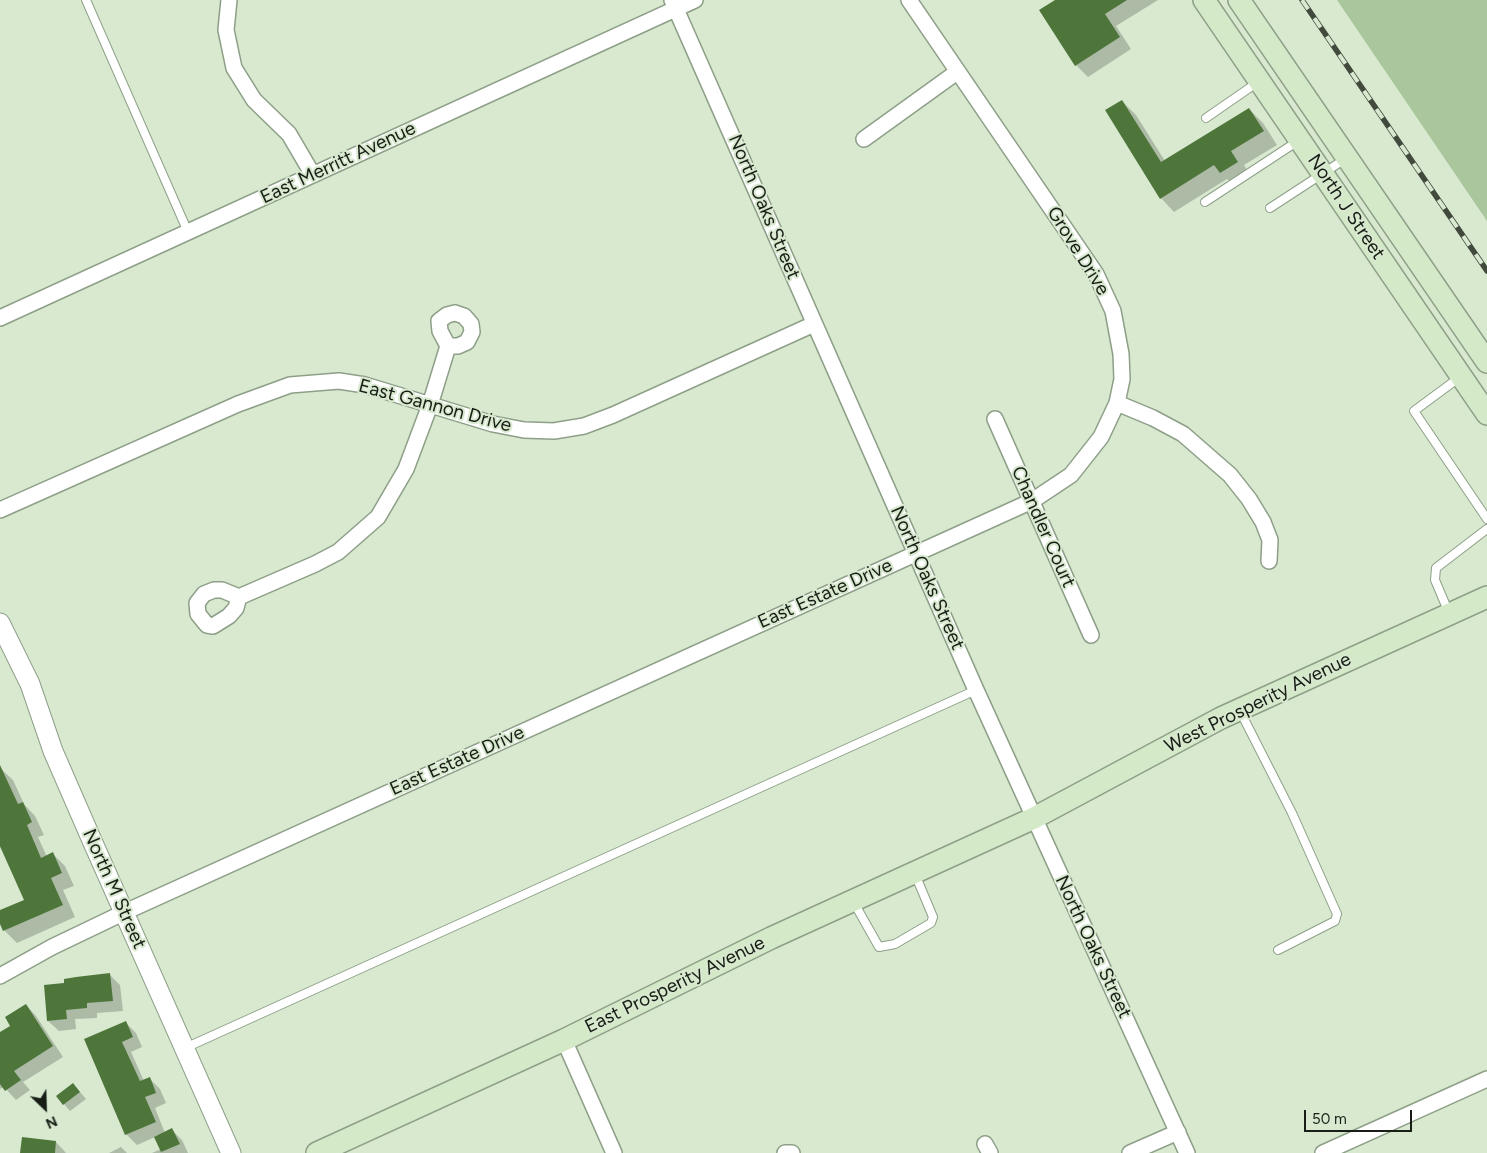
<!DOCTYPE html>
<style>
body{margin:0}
#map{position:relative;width:1487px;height:1153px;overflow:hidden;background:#d8e9d0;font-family:Figtree,sans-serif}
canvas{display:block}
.north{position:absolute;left:20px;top:1083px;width:50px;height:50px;-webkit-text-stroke:4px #d8e9d0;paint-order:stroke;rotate:156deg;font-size:14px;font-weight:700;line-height:20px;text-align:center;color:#181e15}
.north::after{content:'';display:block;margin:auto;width:18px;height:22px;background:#181e15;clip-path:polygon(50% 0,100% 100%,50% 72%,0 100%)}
.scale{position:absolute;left:1304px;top:1110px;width:108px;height:22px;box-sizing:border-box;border:2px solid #181e15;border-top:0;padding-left:6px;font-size:15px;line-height:18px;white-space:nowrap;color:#181e15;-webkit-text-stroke:4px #d8e9d0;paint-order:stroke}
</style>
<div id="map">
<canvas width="1487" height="1153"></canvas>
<div class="north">N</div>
<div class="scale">50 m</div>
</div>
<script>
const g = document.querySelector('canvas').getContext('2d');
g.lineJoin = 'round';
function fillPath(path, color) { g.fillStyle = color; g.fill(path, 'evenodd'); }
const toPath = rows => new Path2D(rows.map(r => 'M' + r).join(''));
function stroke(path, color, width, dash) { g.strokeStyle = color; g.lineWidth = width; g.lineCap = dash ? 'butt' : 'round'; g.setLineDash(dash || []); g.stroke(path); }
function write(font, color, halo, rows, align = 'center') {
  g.font = font + ' Figtree,sans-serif'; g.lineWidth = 4; g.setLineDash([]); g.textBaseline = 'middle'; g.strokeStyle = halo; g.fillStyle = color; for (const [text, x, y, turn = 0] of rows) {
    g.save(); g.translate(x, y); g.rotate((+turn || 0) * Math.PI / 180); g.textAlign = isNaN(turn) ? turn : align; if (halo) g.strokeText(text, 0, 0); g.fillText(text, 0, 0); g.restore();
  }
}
const green = toPath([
 [1337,0,1487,0,1487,221]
]);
const shadow = toPath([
 [1057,0,1158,0,1116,26,1131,49,1088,77,1076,65],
 [1122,101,1136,115,1165,161,1249,109,1263,123,1277,145,1244,165,1250,176,1235,186,1227,179,1174,212,1161,198],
 [0,768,13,780,24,804,35,816,44,835,38,837,47,857,53,854,65,866,74,886,63,890,75,917,17,943,4,930,0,921,0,912,25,901,0,847],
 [110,975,120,985,123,1011,97,1013,97,1018,75,1019,76,1029,59,1031,48,1021,66,984],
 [26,1005,36,1016,63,1057,23,1082,30,1090,16,1100,4,1087,0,1089,0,1034,12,1026],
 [125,1022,136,1033,142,1047,131,1052,144,1081,150,1079,160,1089,166,1103,155,1108,165,1133,172,1130,182,1140,188,1153,152,1153,161,1149,155,1137,137,1145,126,1134,86,1040],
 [73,1084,86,1099,70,1111,64,1104],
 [56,1142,66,1153,22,1153],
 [121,1147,127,1153,109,1153]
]);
const building = toPath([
 [1055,0,1127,0,1105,14,1120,37,1075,66,1039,10],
 [1122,100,1161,162,1249,108,1264,131,1231,151,1238,162,1220,173,1214,165,1160,199,1105,110],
 [0,765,18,804,23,802,32,822,27,825,41,858,53,852,62,873,51,878,63,905,3,931,0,924,0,910,24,900,0,846],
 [110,973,113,1001,87,1003,87,1008,66,1010,67,1019,47,1021,44,985,64,983,64,979,76,977],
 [26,1004,53,1046,14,1071,21,1080,5,1091,0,1084,0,1032,10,1026,5,1017],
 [126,1021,133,1037,122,1042,140,1081,150,1077,156,1093,145,1097,156,1122,125,1135,84,1039],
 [73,1083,80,1092,63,1105,56,1096],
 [172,1128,180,1144,161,1152,154,1137],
 [22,1137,56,1141,55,1153,20,1153]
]);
const service = toPath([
 [86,0,188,232],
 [1206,118,1258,82],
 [1205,202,1298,141],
 [1270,208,1345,159],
 [1460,377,1414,411,1487,519],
 [1449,613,1435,580,1436,568,1487,529],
 [1240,711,1292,813,1337,914,1335,921,1278,950],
 [853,901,879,947,895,944,931,923,933,917,915,874],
 [185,1048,976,690]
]);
const minor = toPath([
 [229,0,226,30,234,68,254,100,289,134,313,175],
 [672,0,976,690,1187,1153],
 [864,139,957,72],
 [455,313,464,316,471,324,472,332,467,342,458,346,448,346,440,331,439,321,447,315,455,313],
 [0,318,695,0],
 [1117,403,1153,418,1183,434,1230,475,1249,499,1263,522,1270,540,1269,561],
 [995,419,1091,635],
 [0,510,238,404,290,385,339,381,365,385,493,424,524,430,554,431,584,426,613,415,814,324],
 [239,597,236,608,229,616,213,626,207,625,198,614,197,603,204,594,214,590,222,590,239,597,315,564,338,552,378,517,406,469,430,405,448,346],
 [0,976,52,947,125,912,1032,501,1071,475,1101,437,1117,403,1122,379,1121,354,1113,311,1096,274,909,0],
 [564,1040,614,1153],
 [985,1144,990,1153],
 [785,1153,792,1153],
 [1130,1153,1178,1132],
 [1323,1153,1487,1079]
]);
const tertiary = toPath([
 [0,623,30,684,53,751,90,836,231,1153]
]);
const secondary = toPath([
 [1204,0,1487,414],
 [1239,0,1487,362],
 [317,1153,564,1040,771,938,1034,818,1221,718,1487,597]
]);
const rail = toPath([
 [1302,0,1487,271]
]);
const streetNames = [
 ["East Merritt Avenue",338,163,-25],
 ["North Oaks Street",764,207,67],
 ["North J Street",1346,207,56],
 ["Grove Drive",1078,251,58],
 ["East Gannon Drive",435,406,15],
 ["Chandler Court",1043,527,66],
 ["North Oaks Street",927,578,66],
 ["East Estate Drive",825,594,-24],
 ["West Prosperity Avenue",1258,703,-26],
 ["East Estate Drive",457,761,-24],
 ["North M Street",114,889,66],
 ["North Oaks Street",1093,947,65],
 ["East Prosperity Avenue",675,985,-26]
];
fillPath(green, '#a9c69c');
fillPath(shadow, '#0003');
fillPath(building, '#4e763b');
stroke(service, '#8e9f88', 10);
stroke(minor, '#8e9f88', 18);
stroke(tertiary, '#8e9f88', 21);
stroke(secondary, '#8e9f88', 24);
stroke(service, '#fff', 8);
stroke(minor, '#fff', 15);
stroke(tertiary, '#fff', 19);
stroke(secondary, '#d4e9c8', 21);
stroke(rail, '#424a3e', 5.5);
stroke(rail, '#d8e9d0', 4, [11]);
write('19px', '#181e15', '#d8e9d0', streetNames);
</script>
